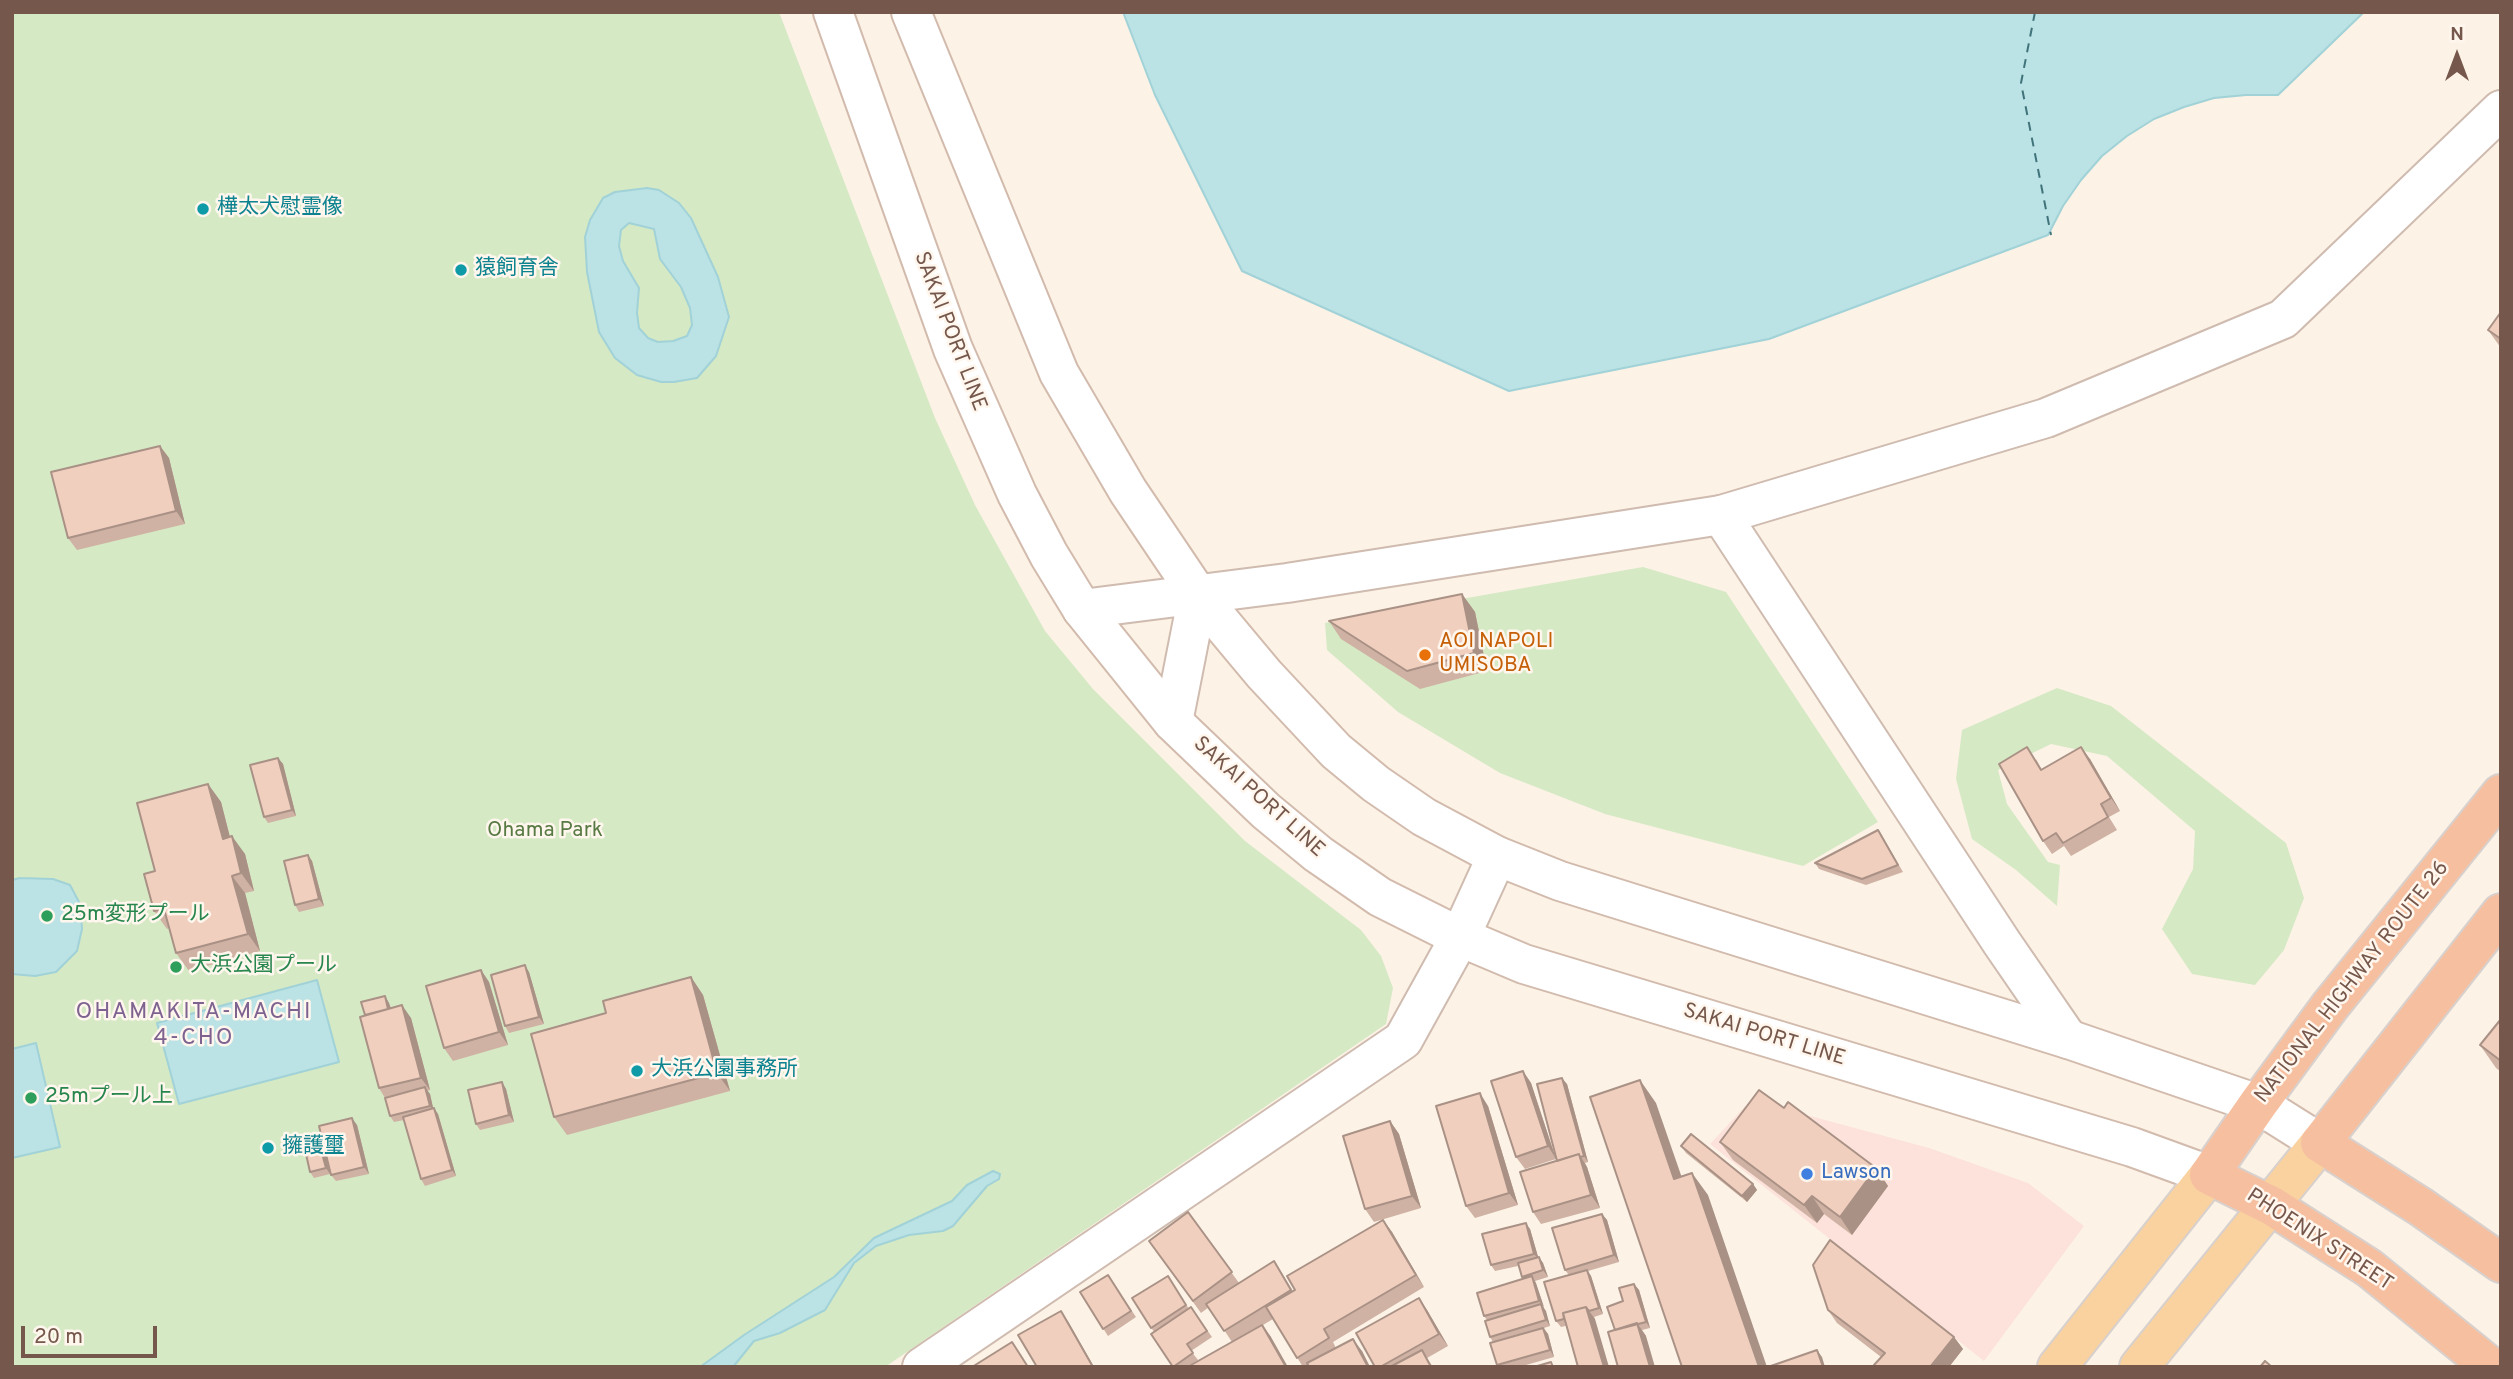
<!DOCTYPE html>
<meta charset="utf-8">
<style>
body{margin:0}
#map{position:relative;width:2513px;height:1379px;overflow:hidden;background:#fcf2e6;font-family:Overpass,sans-serif}
canvas{display:block}
.frame{position:absolute;inset:0;border:14px solid #75574b;pointer-events:none}
.north{position:absolute;left:2422px;top:21px;width:70px;height:70px;-webkit-text-stroke:5px #fff6ed;paint-order:stroke;rotate:0deg;font-size:19px;font-weight:700;line-height:28px;text-align:center;color:#75574b}
.north::after{content:'';display:block;margin:auto;width:24px;height:32px;background:#75574b;clip-path:polygon(50% 0,100% 100%,50% 72%,0 100%)}
.scale{position:absolute;left:21px;top:1326px;width:136px;height:32px;box-sizing:border-box;border:4px solid #75574b;border-top:0;padding-left:9px;font-size:21px;line-height:24px;white-space:nowrap;color:#75574b;-webkit-text-stroke:5px #fff6ed;paint-order:stroke}
</style>
<div id="map">
<canvas width="2513" height="1379"></canvas>
<div class="frame"></div>
<div class="north">N</div>
<div class="scale">20 m</div>
</div>
<script>
const g = document.querySelector('canvas').getContext('2d');
g.lineJoin = 'round';
function fillPath(path, color) { g.fillStyle = color; g.fill(path, 'evenodd'); }
const toPath = rows => new Path2D(rows.map(r => 'M' + r).join(''));
function stroke(path, color, width, dash) { g.strokeStyle = color; g.lineWidth = width; g.lineCap = dash ? 'butt' : 'round'; g.setLineDash(dash || []); g.stroke(path); }
function write(font, color, halo, rows, align = 'center') {
  g.font = font + ' Overpass,"Noto Sans JP",sans-serif'; g.lineWidth = 5; g.setLineDash([]); g.textBaseline = 'middle'; g.strokeStyle = halo; g.fillStyle = color; for (const [text, x, y, turn = 0] of rows) {
    g.save(); g.translate(x, y); g.rotate((+turn || 0) * Math.PI / 180); g.textAlign = isNaN(turn) ? turn : align; if (halo) g.strokeText(text, 0, 0); g.fillText(text, 0, 0); g.restore();
  }
}
const commercial = toPath([
 [1751,1100,1929,1148,2028,1183,2084,1226,1984,1361,1710,1144]
]);
const green = toPath([
 [12,12,779,12,935,418,975,505,1045,631,1093,689,1245,841,1361,930,1381,956,1393,988,1386,1024,885,1367,12,1367],
 [1643,567,1726,592,1878,822,1803,866,1605,814,1500,773,1398,712,1327,650,1325,623],
 [2057,688,2111,706,2286,843,2304,898,2284,950,2255,985,2192,974,2162,929,2193,869,2195,831,2107,756,2051,744,1998,770,2007,804,2048,862,2060,865,2057,906,2016,870,1972,839,1956,779,1962,730]
]);
const water = toPath([
 [1123,12,2364,12,2278,95,2246,95,2214,98,2184,107,2154,119,2127,136,2102,156,2081,180,2063,206,2048,235,1769,339,1509,391,1242,271,1155,95,1123,12],
 [647,188,659,190,679,203,691,218,718,277,729,317,716,356,697,378,674,382,661,382,637,375,615,358,599,332,587,272,585,237,590,220,603,198,615,192,647,188],
 [629,223,654,229,660,259,681,287,690,308,692,325,687,336,673,341,658,342,648,338,639,328,637,313,639,288,623,261,619,246,621,230,629,223],
 [20,878,53,879,70,885,80,904,82,929,77,951,56,972,35,976,12,974,12,880,20,878],
 [317,980,339,1062,179,1104,157,1023,317,980],
 [36,1043,60,1147,12,1158,12,1049,36,1043],
 [993,1171,1000,1174,999,1179,987,1186,953,1226,943,1231,909,1235,876,1246,854,1263,825,1310,780,1333,754,1341,733,1367,700,1367,744,1335,834,1277,874,1238,952,1201,967,1185,993,1171]
]);
const ferry = toPath([
 [2035,12,2021,83,2051,235]
]);
const minor = toPath([
 [1721,515,2002,943,2068,1039],
 [922,1367,1403,1040,1460,937,1497,856]
]);
const tertiary = toPath([
 [1082,609,1287,583,1721,515,2046,418,2283,319,2501,110],
 [1173,722,1198,595]
]);
const secondary = toPath([
 [833,12,953,349,1017,494,1049,555,1082,609,1173,722,1266,811,1318,854,1380,897,1460,937,1524,964,2132,1147,2209,1175],
 [911,12,1059,373,1128,491,1198,595,1264,674,1336,751,1376,784,1424,817,1497,856,1560,881,2068,1039,2258,1104,2320,1143]
]);
const primary = toPath([
 [2057,1367,2209,1175],
 [2139,1367,2320,1143]
]);
const trunk = toPath([
 [2501,913,2320,1143,2421,1207,2501,1263],
 [2491,1367,2369,1268,2272,1206,2209,1175,2258,1104,2330,1006,2501,794]
]);
const wall = toPath([
 [2501,312,2501,348,2488,330],
 [160,446,169,458,185,524,77,550,68,538],
 [1462,594,1475,612,1487,671,1420,689,1341,639,1329,621],
 [278,758,283,764,296,816,268,823,264,817],
 [2036,759,2042,770,2090,759,2120,811,2109,817,2117,830,2071,856,2064,846,2052,854,2043,841],
 [208,784,221,802,230,837,245,854,254,891,245,893,260,951,189,971,176,953,169,928,167,929,154,911,155,871],
 [1882,836,1903,872,1866,885,1819,869,1815,863],
 [308,855,312,861,324,906,299,912,295,905],
 [481,970,489,982,508,1045,453,1061,444,1048],
 [529,972,544,1024,509,1033,505,1026],
 [691,977,703,995,730,1091,567,1135,554,1117,606,1013],
 [385,996,389,1003,391,1008,411,1018,430,1090,427,1091,430,1094,433,1108,438,1114,456,1176,425,1186,421,1179,404,1120,394,1122,390,1116,385,1098,379,1088,365,1015],
 [2501,1019,2501,1072,2496,1068,2480,1045],
 [1523,1071,1531,1083,1556,1159,1525,1169,1516,1157],
 [502,1082,506,1089,514,1122,480,1130,476,1124],
 [1567,1084,1588,1162,1585,1163,1587,1167,1600,1208,1541,1224,1533,1212,1557,1161],
 [1488,1106,1518,1205,1475,1218,1466,1206],
 [1784,1108,1876,1168,1888,1186,1852,1235,1824,1214,1817,1223,1733,1160,1720,1142],
 [1390,1121,1399,1134,1421,1208,1374,1222,1365,1209],
 [357,1125,369,1174,336,1181,331,1175],
 [1681,1146,1753,1184,1757,1190,1747,1202,1686,1153],
 [321,1150,326,1156,330,1174,314,1178,310,1172],
 [1188,1212,1239,1283,1274,1261,1293,1291,1383,1220,1392,1232,1424,1287,1333,1342,1336,1348,1362,1351,1370,1367,1303,1367,1273,1319,1263,1325,1271,1337,1232,1342,1209,1307,1201,1313,1149,1241],
 [1602,1214,1607,1220,1619,1262,1588,1271,1591,1276,1603,1314,1594,1317,1595,1319,1561,1327,1556,1321,1569,1275,1565,1270],
 [1530,1229,1538,1257,1543,1263,1548,1277,1535,1281,1550,1326,1544,1328,1548,1334,1554,1357,1519,1367,1498,1367,1493,1342,1490,1337,1487,1320,1484,1316,1523,1279,1518,1266,1495,1271,1491,1265],
 [1108,1275,1136,1317,1108,1336,1080,1292],
 [1168,1276,1189,1309,1191,1307,1212,1337,1191,1351,1198,1360,1187,1367,1173,1367,1154,1332,1132,1298],
 [1634,1284,1639,1290,1650,1328,1642,1330,1646,1336,1615,1330,1623,1301],
 [1427,1310,1448,1346,1427,1358,1433,1367,1375,1367],
 [1828,1310,1954,1337,1963,1349,1949,1367,1875,1367,1881,1357,1837,1323]
]);
const shadedWall = toPath([
 [160,446,169,458,185,524,176,511],
 [1462,594,1475,612,1487,671,1474,653],
 [2081,747,2090,759,2120,811,2111,798],
 [278,758,283,764,296,816,292,810],
 [208,784,221,802,235,857,223,839],
 [232,836,245,854,254,891,241,873],
 [308,855,312,861,324,906,319,899],
 [232,876,245,893,260,951,248,934],
 [525,965,529,972,544,1024,539,1017],
 [481,970,489,982,508,1045,499,1032],
 [691,977,703,995,730,1091,717,1073],
 [385,996,389,1003,394,1019,389,1013],
 [402,1005,411,1018,430,1090,421,1078],
 [1523,1071,1531,1083,1556,1159,1548,1146],
 [1562,1078,1567,1084,1588,1162,1584,1156],
 [1640,1080,1656,1103,1690,1201,1674,1179],
 [502,1082,506,1089,514,1122,509,1115],
 [425,1087,430,1094,434,1112,430,1106],
 [1480,1093,1488,1106,1518,1205,1509,1193],
 [434,1108,438,1114,456,1176,452,1170],
 [352,1118,357,1125,369,1174,364,1167],
 [1390,1121,1399,1134,1421,1208,1412,1196],
 [321,1150,326,1156,330,1174,326,1168],
 [1579,1154,1587,1167,1600,1208,1591,1195],
 [1876,1168,1888,1186,1852,1235,1840,1217],
 [1692,1173,1708,1195,1767,1367,1759,1367],
 [1753,1184,1757,1190,1747,1202,1742,1196],
 [1812,1196,1824,1214,1817,1223,1804,1205],
 [1602,1214,1607,1220,1619,1262,1614,1255],
 [1383,1220,1392,1232,1424,1287,1416,1275],
 [1526,1223,1530,1229,1539,1260,1534,1254],
 [1539,1257,1543,1263,1548,1277,1543,1270],
 [1587,1270,1591,1276,1603,1314,1599,1308],
 [1532,1276,1536,1283,1544,1307,1539,1301],
 [1634,1284,1639,1290,1650,1328,1646,1322],
 [1419,1298,1427,1310,1448,1346,1439,1334],
 [1541,1304,1546,1311,1550,1326,1546,1320],
 [1586,1307,1595,1319,1609,1367,1604,1367],
 [1061,1311,1069,1323,1094,1367,1093,1367],
 [1637,1323,1646,1336,1655,1367,1650,1367],
 [1262,1325,1271,1337,1288,1367,1286,1367],
 [1543,1328,1548,1334,1554,1357,1550,1350],
 [1954,1337,1963,1349,1949,1367,1930,1367],
 [1353,1339,1362,1351,1370,1367,1368,1367],
 [1817,1350,1822,1357,1825,1367,1823,1367]
]);
const building = toPath([
 [2501,312,2501,339,2488,330,2501,312],
 [160,446,176,511,68,538,51,472,160,446],
 [1462,594,1474,653,1407,671,1329,621,1462,594],
 [2027,747,2041,770,2081,747,2111,798,2101,804,2108,817,2063,843,2056,833,2043,841,1999,764,2027,747],
 [278,758,292,810,264,817,250,765,278,758],
 [208,784,223,839,232,836,241,873,232,876,248,934,176,953,164,909,154,911,144,874,155,871,137,803,208,784],
 [1878,830,1898,865,1862,879,1815,863,1878,830],
 [308,855,319,899,295,905,284,861,308,855],
 [525,965,539,1017,505,1026,491,975,525,965],
 [481,970,499,1032,444,1048,426,986,481,970],
 [691,977,717,1073,554,1117,531,1034,606,1013,603,1001,691,977],
 [385,996,388,1009,365,1015,361,1002,385,996],
 [402,1005,421,1078,379,1088,360,1017,402,1005],
 [2501,1019,2501,1061,2480,1045,2501,1019],
 [1523,1071,1548,1146,1516,1157,1491,1081,1523,1071],
 [1562,1078,1584,1156,1580,1157,1579,1154,1557,1161,1537,1084,1562,1078],
 [1640,1080,1674,1179,1692,1173,1759,1367,1682,1367,1590,1097,1640,1080],
 [502,1082,509,1115,476,1124,468,1090,502,1082],
 [425,1087,430,1106,390,1116,385,1098,425,1087],
 [1759,1090,1784,1108,1788,1102,1876,1168,1840,1217,1812,1196,1804,1205,1720,1142,1759,1090],
 [1480,1093,1509,1193,1466,1206,1436,1106,1480,1093],
 [434,1108,452,1170,421,1179,403,1117,434,1108],
 [352,1118,364,1167,331,1175,319,1126,352,1118],
 [1390,1121,1412,1196,1365,1209,1343,1136,1390,1121],
 [1691,1134,1753,1184,1742,1196,1681,1146,1691,1134],
 [321,1150,326,1168,310,1172,306,1154,321,1150],
 [1579,1154,1591,1195,1533,1212,1520,1172,1579,1154],
 [1188,1212,1232,1272,1193,1301,1149,1241,1188,1212],
 [1602,1214,1614,1255,1565,1270,1552,1228,1602,1214],
 [1383,1220,1416,1275,1324,1329,1329,1338,1297,1358,1266,1307,1295,1290,1287,1276,1383,1220],
 [1526,1223,1534,1254,1491,1265,1482,1234,1526,1223],
 [1830,1240,1954,1337,1930,1367,1876,1367,1874,1365,1885,1353,1828,1310,1813,1265,1830,1240],
 [1539,1257,1543,1270,1522,1277,1518,1263,1539,1257],
 [1274,1261,1291,1290,1224,1331,1206,1304,1274,1261],
 [1587,1270,1599,1308,1589,1311,1586,1307,1563,1313,1564,1319,1556,1321,1544,1282,1587,1270],
 [1108,1275,1131,1311,1103,1329,1080,1292,1108,1275],
 [1168,1276,1186,1305,1151,1328,1132,1298,1168,1276],
 [1532,1276,1539,1301,1484,1316,1477,1293,1532,1276],
 [1634,1284,1646,1322,1615,1330,1607,1307,1623,1301,1619,1288,1634,1284],
 [1419,1298,1439,1334,1380,1367,1375,1367,1356,1333,1419,1298],
 [1541,1304,1546,1320,1490,1337,1485,1321,1541,1304],
 [1191,1307,1207,1331,1187,1344,1193,1353,1173,1367,1151,1334,1191,1307],
 [1586,1307,1604,1367,1578,1367,1563,1313,1586,1307],
 [1061,1311,1093,1367,1037,1367,1018,1335,1061,1311],
 [1637,1323,1650,1367,1618,1367,1608,1332,1637,1323],
 [1262,1325,1286,1367,1192,1367,1191,1365,1262,1325],
 [1543,1328,1550,1350,1497,1365,1490,1343,1543,1328],
 [1353,1339,1368,1367,1309,1367,1307,1363,1353,1339],
 [1012,1342,1028,1367,972,1367,1012,1342],
 [1422,1350,1431,1367,1390,1367,1422,1350],
 [1817,1350,1823,1367,1768,1367,1817,1350],
 [2265,1361,2272,1367,2260,1367,2265,1361],
 [1551,1362,1553,1367,1534,1367,1551,1362]
]);
const markers = [
 [203,209,7,"#0f9aa8"],
 [461,270,7,"#0f9aa8"],
 [1425,655,7,"#e8710a"],
 [47,916,7,"#2e9e5b"],
 [176,967,7,"#2e9e5b"],
 [637,1071,7,"#0f9aa8"],
 [31,1098,7,"#2e9e5b"],
 [268,1148,7,"#0f9aa8"],
 [1807,1174,7,"#3f7fe0"]
];
const cultureNames = [
 ["樺太犬慰霊像",217,209],
 ["猿飼育舎",475,270],
 ["大浜公園事務所",651,1071],
 ["擁護璽",282,1148]
];
const streetNames = [
 ["SAKAI PORT LINE",949,332,69],
 ["SAKAI PORT LINE",1258,798,42],
 ["NATIONAL HIGHWAY ROUTE 26",2353,983,-52],
 ["SAKAI PORT LINE",1764,1036,17],
 ["PHOENIX STREET",2319,1241,33]
];
const foodNames = [
 ["AOI NAPOLI",1439,643],
 ["UMISOBA",1439,667]
];
const parkNames = [
 ["Ohama Park",545,832]
];
const leisureNames = [
 ["25m変形プール",61,916],
 ["大浜公園プール",190,967],
 ["25mプール上",45,1098]
];
const shopNames = [
 ["Lawson",1821,1174]
];
const neighbourhoodNames = [
 ["OHAMAKITA-MACHI",194,1013],
 ["4-CHO",194,1039]
];
fillPath(commercial, '#fce2da');
fillPath(green, '#d6e9c5');
fillPath(water, '#bbe2e5');
stroke(water, '#a1d2d7', 2);
stroke(ferry, '#40747a', 2, [9, 7]);
stroke(minor, '#cfbbaf', 42);
stroke(tertiary, '#cfbbaf', 42);
stroke(secondary, '#d2bbad', 42);
stroke(primary, '#d8d0cd', 42);
stroke(trunk, '#d8d0cd', 42);
stroke(minor, '#fff', 38);
stroke(tertiary, '#fff', 38);
stroke(secondary, '#fff', 38);
stroke(primary, '#f9d2a0', 38);
stroke(trunk, '#f6c0a0', 38);
fillPath(wall, '#cfb2a3');
fillPath(shadedWall, '#a99185');
fillPath(building, '#f1cfbe');
stroke(building, '#a99185', 2);
for (const [x, y, r, color] of markers) { const dot = new Path2D(); dot.arc(x, y, r, 0, 2 * Math.PI); g.fillStyle = color; g.fill(dot); stroke(dot, '#fff6ed', 2.5); }
write('21px', '#0d838f', '#fff6ed', cultureNames, 'left');
write('21px', '#75574b', '#fff6ed', streetNames);
write('21px', '#c56008', '#fff6ed', foodNames, 'left');
write('21px', '#577a43', '#fff6ed', parkNames);
write('21px', '#27864d', '#fff6ed', leisureNames, 'left');
write('21px', '#366cbe', '#fff6ed', shopNames, 'left');
g.letterSpacing = '2px';
write('23px', '#7e6391', '#fff6ed', neighbourhoodNames);
g.letterSpacing = '0px';
</script>
